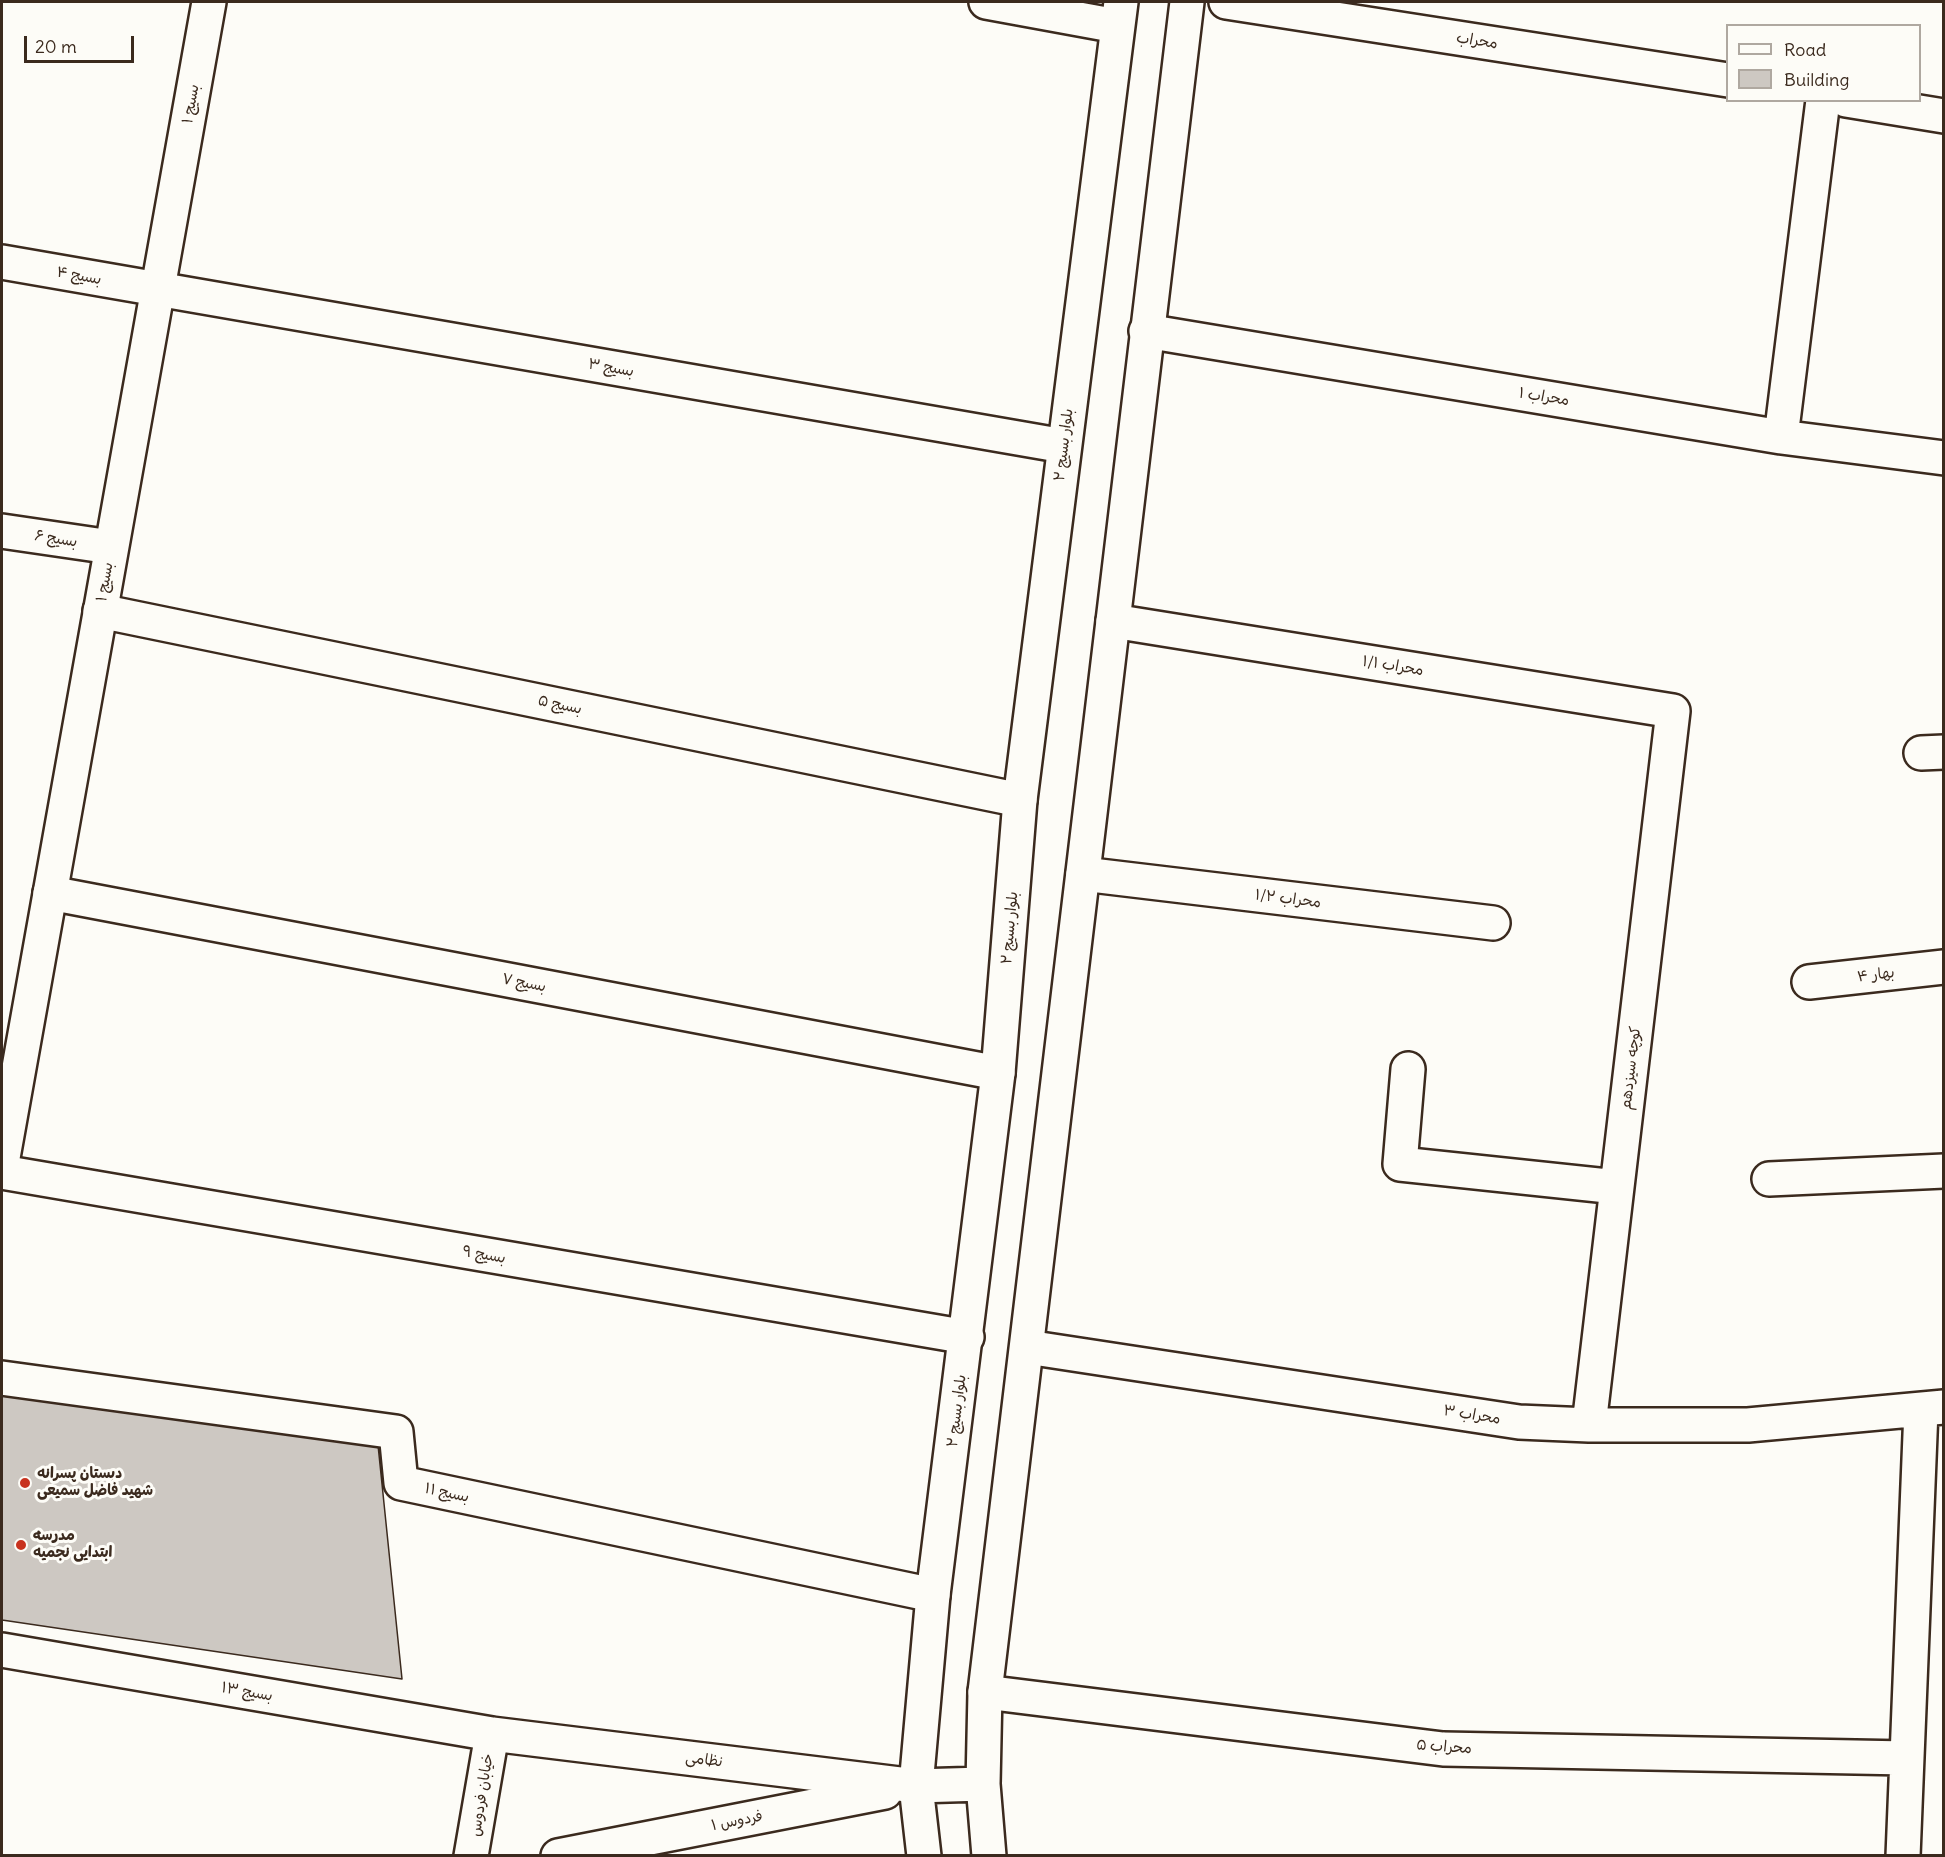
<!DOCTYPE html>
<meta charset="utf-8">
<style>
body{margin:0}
#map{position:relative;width:1945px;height:1857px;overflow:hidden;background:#fdfcf7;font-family:Delius,sans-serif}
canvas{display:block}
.frame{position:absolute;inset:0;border:3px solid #3b2a1e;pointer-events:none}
.legend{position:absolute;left:1726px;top:24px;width:195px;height:78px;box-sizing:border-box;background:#fdfcf7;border:2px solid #afa8a0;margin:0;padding:8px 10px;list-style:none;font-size:18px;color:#3b2a1e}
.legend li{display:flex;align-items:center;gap:12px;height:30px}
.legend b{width:30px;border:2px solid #afa8a0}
.scale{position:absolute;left:24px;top:36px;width:110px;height:27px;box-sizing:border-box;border:3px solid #3b2a1e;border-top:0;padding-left:8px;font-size:18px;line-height:21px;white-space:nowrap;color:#3b2a1e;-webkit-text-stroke:4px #fdfcf7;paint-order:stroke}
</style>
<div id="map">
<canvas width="1945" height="1857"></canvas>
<div class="frame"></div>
<ul class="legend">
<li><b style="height:8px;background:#fdfcf7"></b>Road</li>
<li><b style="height:16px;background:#cdc8c2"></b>Building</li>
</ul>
<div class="scale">20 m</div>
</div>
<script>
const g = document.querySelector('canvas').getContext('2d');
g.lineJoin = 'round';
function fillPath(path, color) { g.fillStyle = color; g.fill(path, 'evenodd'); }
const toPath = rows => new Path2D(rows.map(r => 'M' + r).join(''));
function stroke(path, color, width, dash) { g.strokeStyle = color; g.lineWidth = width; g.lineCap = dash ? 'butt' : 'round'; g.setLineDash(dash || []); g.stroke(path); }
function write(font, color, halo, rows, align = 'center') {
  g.font = font + ' Delius,"Playpen Sans Arabic",sans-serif'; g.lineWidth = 6; g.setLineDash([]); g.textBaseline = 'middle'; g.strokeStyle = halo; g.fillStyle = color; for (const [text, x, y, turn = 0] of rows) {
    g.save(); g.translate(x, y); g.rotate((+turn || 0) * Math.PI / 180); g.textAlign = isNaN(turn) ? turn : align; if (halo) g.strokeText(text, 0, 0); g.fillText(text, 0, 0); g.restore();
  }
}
const building = toPath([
 [2,1392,378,1445,402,1679,2,1620,2,1392]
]);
const minor = toPath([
 [986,2,1117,26],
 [2,262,1064,446],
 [1146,331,1781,437,1944,458],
 [1781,437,1823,100],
 [2,531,111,547],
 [100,611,1020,800],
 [1113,621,1673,711,1589,1425],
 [1921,753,1944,752],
 [1083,874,1493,923],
 [50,893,998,1073],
 [1809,982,1944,967],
 [1408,1069,1400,1164,1617,1187],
 [2,1172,967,1337],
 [1769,1179,1944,1171],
 [1027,1347,1519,1422,1589,1425,1748,1425,1944,1407],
 [2,1378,396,1432,401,1483,933,1595],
 [2,1650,492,1734,916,1786],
 [985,1692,1443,1749,1907,1758],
 [471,1856,492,1734],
 [558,1856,885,1792],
 [1903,1856,1921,1410]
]);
const tertiary = toPath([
 [1226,2,1728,80],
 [1846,100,1944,116],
 [2,1163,209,2]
]);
const secondary = toPath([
 [916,1786,983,1784],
 [924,1856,916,1786,933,1595,998,1073,1020,800,1121,2],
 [989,1856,983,1784,985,1692,1187,2]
]);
const markers = [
 [25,1483,6,"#c8321e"],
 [21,1545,6,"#c8321e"]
];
const streetNames = [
 ["محراب",1477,41,9],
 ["بسیج ۱",191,104,-80],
 ["۴ بسیج",79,276,10],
 ["۳ بسیج",611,368,10],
 ["محراب ۱",1544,397,9],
 ["بلوار بسیج ۲",1064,445,-83],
 ["۶ بسیج",56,539,9],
 ["بسیج ۱",105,582,-80],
 ["محراب ۱/۱",1393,666,9],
 ["۵ بسیج",560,705,12],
 ["محراب ۱/۲",1288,899,7],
 ["بلوار بسیج ۲",1010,928,-85],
 ["بهار ۴",1876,975,-7],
 ["۷ بسیج",524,983,11],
 ["کوچه سیزدهم",1631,1068,-83],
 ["۹ بسیج",484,1255,10],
 ["بلوار بسیج ۲",957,1411,-83],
 ["محراب ۳",1472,1415,9],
 ["۱۱ بسیج",447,1493,12],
 ["۱۳ بسیج",247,1692,10],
 ["محراب ۵",1444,1747,4],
 ["نظامی",704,1760,7],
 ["خیابان فردوس",482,1795,-81],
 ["فردوس ۱",737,1821,-11]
];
const poiNames = [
 ["دبستان پسرانه",37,1474],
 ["شهید فاضل سمیعی",37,1491],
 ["مدرسه",33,1536],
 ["ابتدایی نجمیه",33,1553]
];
fillPath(building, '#cdc8c2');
stroke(building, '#3b2a1e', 1.5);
stroke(minor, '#3b2a1e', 38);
stroke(tertiary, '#3b2a1e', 38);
stroke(secondary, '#3b2a1e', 38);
stroke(minor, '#fdfcf7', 33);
stroke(tertiary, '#fdfcf7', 33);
stroke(secondary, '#fdfcf7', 33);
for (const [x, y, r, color] of markers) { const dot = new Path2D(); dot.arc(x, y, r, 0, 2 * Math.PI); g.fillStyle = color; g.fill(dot); stroke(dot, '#fdfcf7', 2); }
write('15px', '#3b2a1e', '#fdfcf7', streetNames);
write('bold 15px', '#3b2a1e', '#fdfcf7', poiNames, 'left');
</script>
